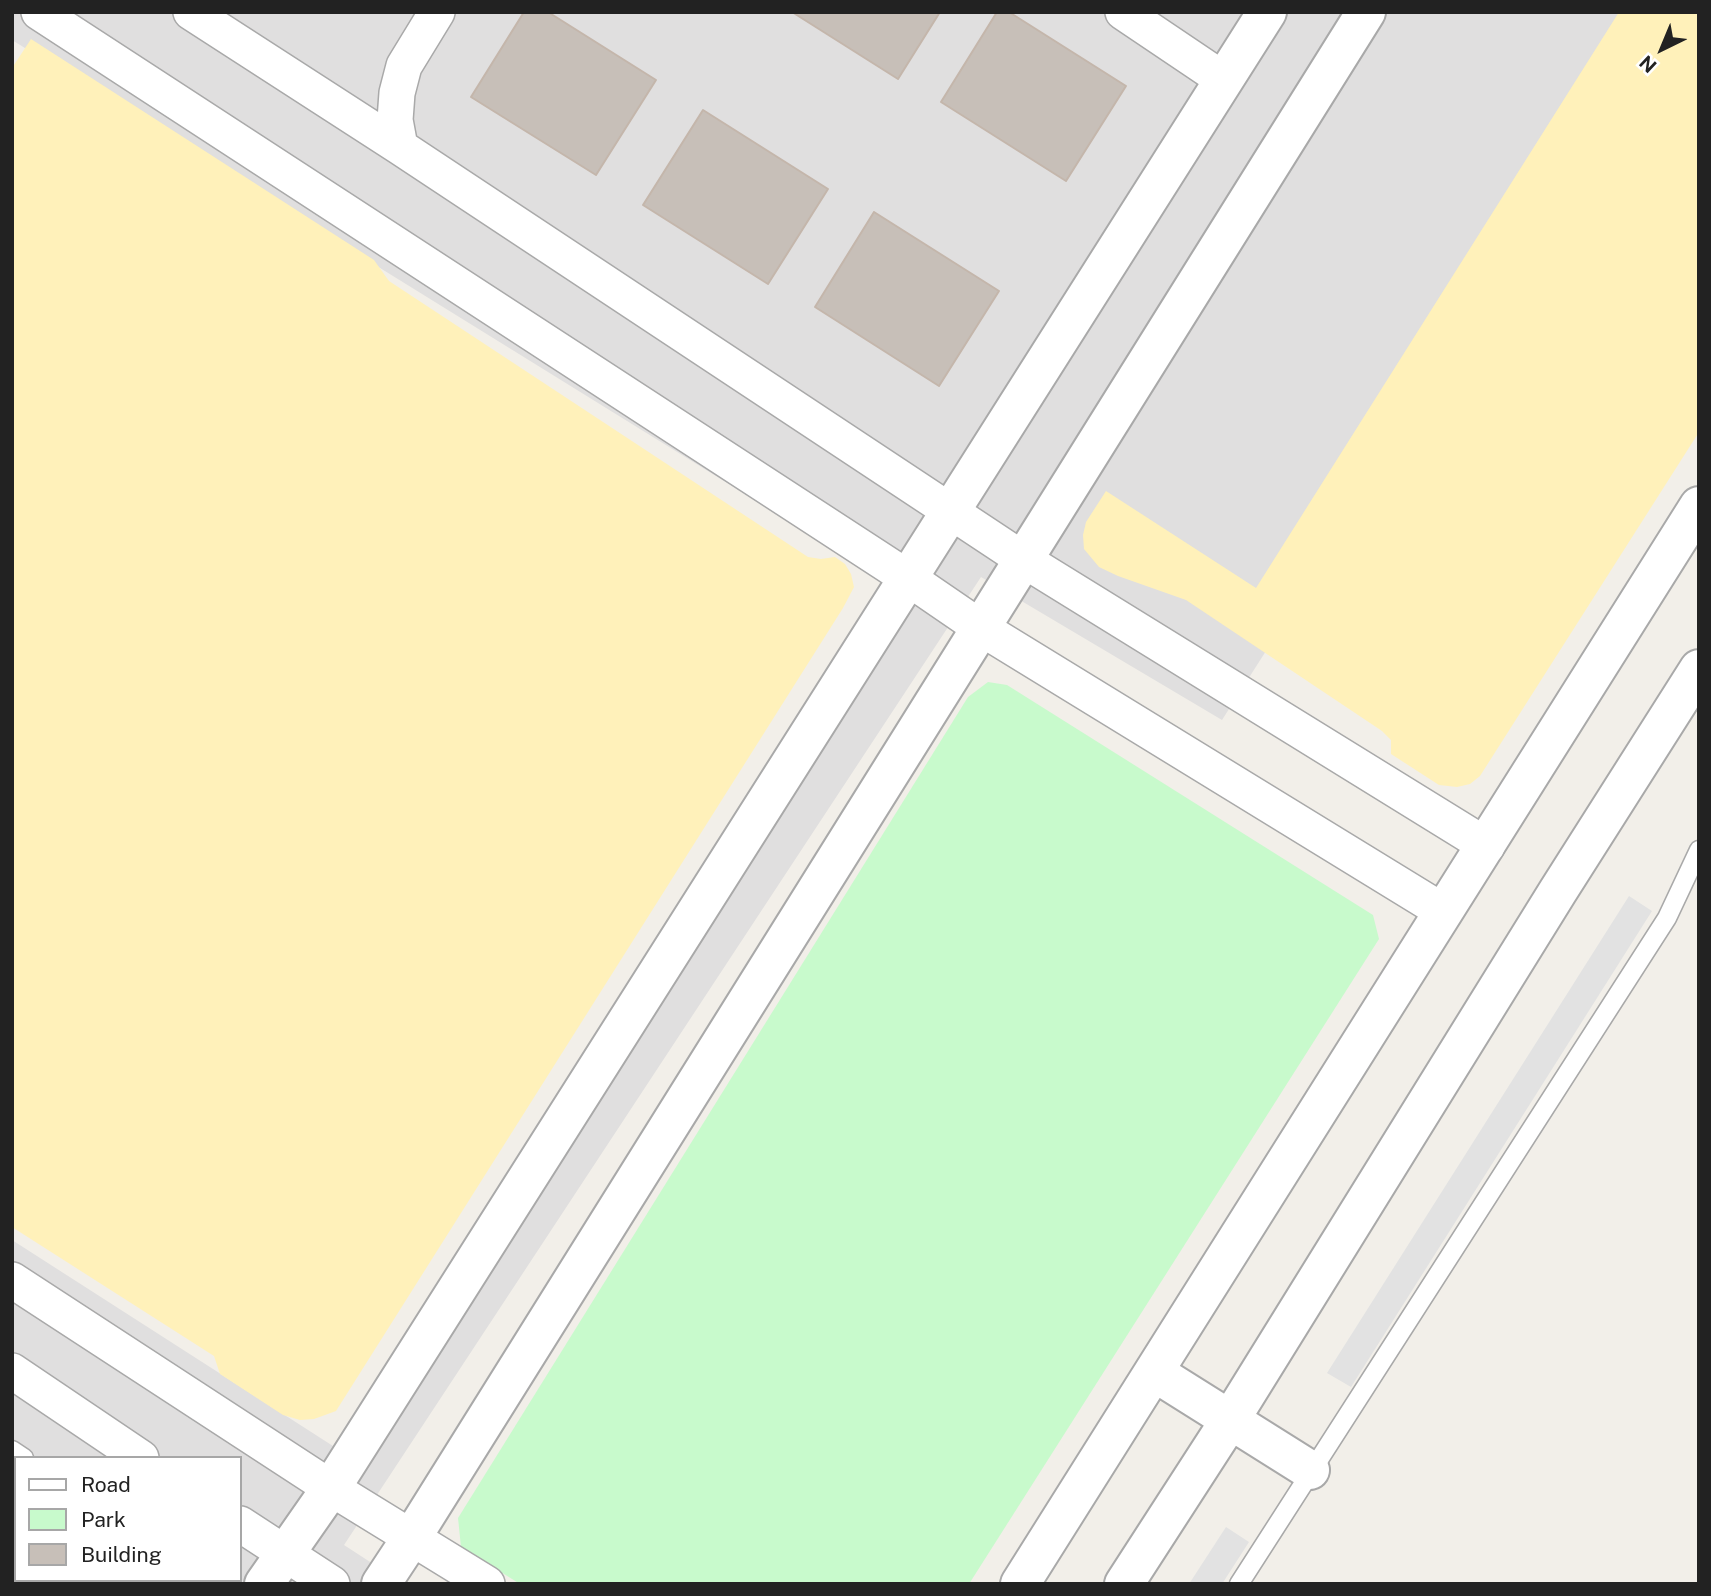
<!DOCTYPE html>
<style>
body{margin:0}
#map{position:relative;width:1711px;height:1596px;overflow:hidden;background:#f2efe9;font-family:"Public Sans",sans-serif}
canvas{display:block}
.frame{position:absolute;inset:0;border:14px solid #222;pointer-events:none}
.legend{position:absolute;left:14px;top:1456px;width:228px;height:126px;box-sizing:border-box;background:#fff;border:2px solid #a7a7a7;margin:0;padding:9px 12px;list-style:none;font-size:21px;color:#222}
.legend li{display:flex;align-items:center;gap:14px;height:35px}
.legend b{width:35px;border:2px solid #a7a7a7}
.north{position:absolute;left:1627px;top:14px;width:70px;height:70px;-webkit-text-stroke:5px #fff;paint-order:stroke;rotate:223deg;font-size:19px;font-weight:700;line-height:28px;text-align:center;color:#222}
.north::after{content:'';display:block;margin:auto;width:24px;height:32px;background:#222;clip-path:polygon(50% 0,100% 100%,50% 72%,0 100%)}
</style>
<div id="map">
<canvas width="1711" height="1596"></canvas>
<div class="frame"></div>
<ul class="legend">
<li><b style="height:9px;background:#fff"></b>Road</li>
<li><b style="height:19px;background:#c8facc"></b>Park</li>
<li><b style="height:19px;background:#c7bfb8"></b>Building</li>
</ul>
<div class="north">N</div>
</div>
<script>
const g = document.querySelector('canvas').getContext('2d');
g.lineJoin = 'round';
function fillPath(path, color) { g.fillStyle = color; g.fill(path, 'evenodd'); }
const toPath = rows => new Path2D(rows.map(r => 'M' + r).join(''));
function stroke(path, color, width, dash) { g.strokeStyle = color; g.lineWidth = width; g.lineCap = dash ? 'butt' : 'round'; g.setLineDash(dash || []); g.stroke(path); }
const residential = toPath([
 [12,12,1673,12,1222,720,981,577,344,1545,404,1584,12,1584,12,1240,333,1446,887,582,12,40],
 [16,1458,240,1458,240,1580,16,1580]
]);
const sand = toPath([
 [1619,12,1699,12,1699,432,1480,776,1470,784,1457,787,1439,785,1391,754,1391,740,1382,731,1186,600,1118,576,1099,567,1084,549,1083,535,1086,522,1106,491,1256,588],
 [31,39,374,260,389,281,808,557,821,559,835,557,845,564,851,574,854,587,843,608,336,1411,314,1419,300,1420,283,1415,220,1374,214,1356,12,1227,12,68]
]);
const park = toPath([
 [988,682,1007,685,1373,915,1379,939,969,1584,520,1584,461,1547,458,1518,968,697]
]);
const parking = toPath([
 [1629,896,1652,911,1351,1387,1327,1373],
 [1226,1527,1249,1542,1222,1584,1189,1584]
]);
const building = toPath([
 [524,12,548,12,656,80,596,175,471,97,524,12],
 [792,12,940,12,898,79,792,12],
 [997,12,1009,12,1126,86,1066,181,941,102,997,12],
 [703,110,828,189,768,284,643,205,703,110],
 [874,212,999,291,939,386,815,307,874,212],
 [16,1561,16,1580,103,1580,108,1584,12,1584,12,1567,16,1561]
]);
const service = toPath([
 [12,1450,24,1458],
 [1239,1584,1667,918,1699,850]
]);
const minor = toPath([
 [39,12,908,578,981,628,1444,912],
 [191,12,400,147,1024,560,1487,846],
 [1123,12,1224,80],
 [400,147,395,120,397,93,404,66,437,12],
 [12,1280,331,1488,487,1584],
 [12,1371,141,1458],
 [240,1524,332,1584]
]);
const tertiary = toPath([
 [1154,1372,1310,1470],
 [264,1584,331,1488,1267,12],
 [381,1584,412,1537,1366,12],
 [1020,1584,1699,506],
 [1124,1584,1230,1420,1558,891,1699,669]
]);
fillPath(residential, '#e0dfdf');
fillPath(sand, '#fff1ba');
fillPath(park, '#c8facc');
fillPath(parking, '#e2e2e2');
fillPath(building, '#c7bfb8');
stroke(building, '#c4b6ab', 2);
stroke(service, '#a9a9a9', 21);
stroke(minor, '#a9a9a9', 38);
stroke(tertiary, '#a9a9a9', 42);
stroke(service, '#fff', 18);
stroke(minor, '#fff', 35);
stroke(tertiary, '#fff', 38);
</script>
